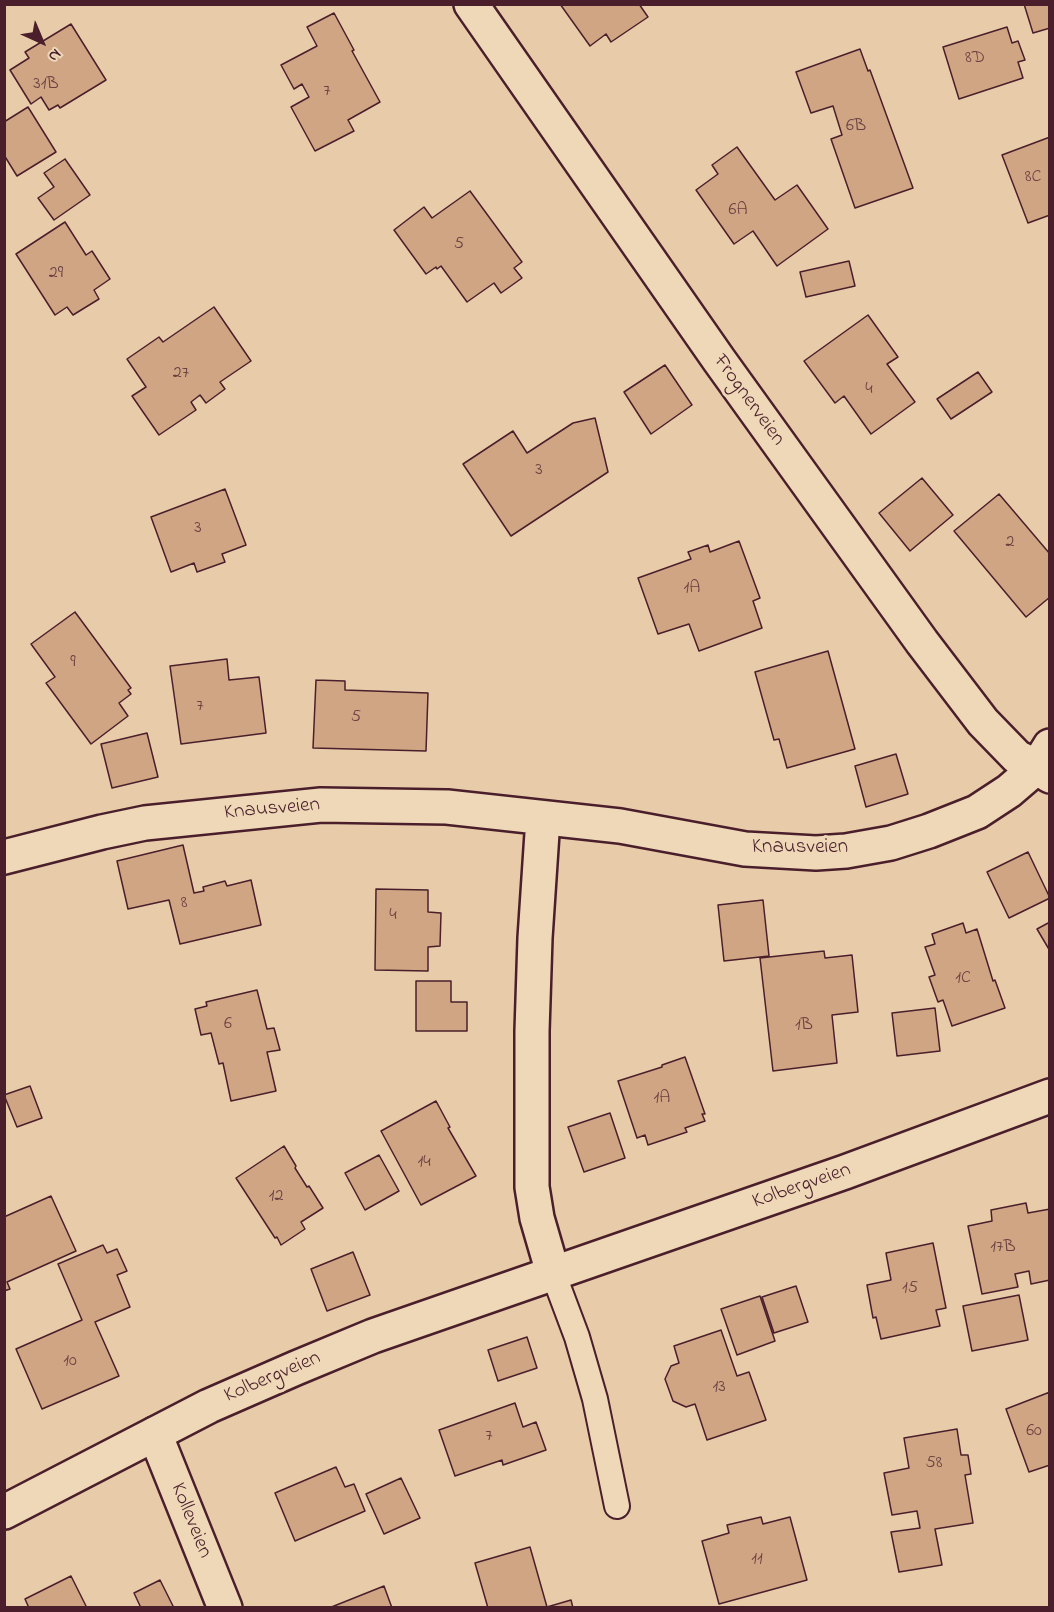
<!DOCTYPE html>
<style>
body{margin:0}
#map{position:relative;width:1054px;height:1612px;overflow:hidden;background:#e8ccaa;font-family:"Indie Flower",sans-serif}
canvas{display:block}
.frame{position:absolute;inset:0;border:6px solid #4a1f2b;pointer-events:none}
.north{position:absolute;left:12px;top:12px;width:60px;height:60px;-webkit-text-stroke:4px #eed8b7;paint-order:stroke;rotate:136deg;font-size:16px;font-weight:700;line-height:24px;text-align:center;color:#4a1f2b}
.north::after{content:'';display:block;margin:auto;width:21px;height:27px;background:#4a1f2b;clip-path:polygon(50% 0,100% 100%,50% 72%,0 100%)}
</style>
<div id="map">
<canvas width="1054" height="1612"></canvas>
<div class="frame"></div>
<div class="north">N</div>
</div>
<script>
const g = document.querySelector('canvas').getContext('2d');
g.lineJoin = 'round';
function fillPath(path, color) { g.fillStyle = color; g.fill(path, 'evenodd'); }
const toPath = rows => new Path2D(rows.map(r => 'M' + r).join(''));
function stroke(path, color, width, dash) { g.strokeStyle = color; g.lineWidth = width; g.lineCap = dash ? 'butt' : 'round'; g.setLineDash(dash || []); g.stroke(path); }
function write(font, color, halo, rows, align = 'center') {
  g.font = font + ' "Indie Flower",sans-serif'; g.lineWidth = 6; g.setLineDash([]); g.textBaseline = 'middle'; g.strokeStyle = halo; g.fillStyle = color; for (const [text, x, y, turn = 0] of rows) {
    g.save(); g.translate(x, y); g.rotate((+turn || 0) * Math.PI / 180); g.textAlign = isNaN(turn) ? turn : align; if (halo) g.strokeText(text, 0, 0); g.fillText(text, 0, 0); g.restore();
  }
}
const building = toPath([
 [560,4,639,4,648,17,611,42,606,34,590,46,560,4],
 [1024,4,1050,4,1050,28,1033,33,1024,4],
 [334,13,354,50,352,51,380,102,348,120,354,131,315,151,291,107,309,97,302,84,294,89,281,65,317,46,307,27,334,13],
 [71,24,106,80,60,108,58,105,49,110,41,97,31,104,10,70,29,58,25,52,71,24],
 [1007,27,1012,43,1018,41,1025,60,1018,62,1023,78,959,99,943,47,1007,27],
 [860,49,868,71,870,70,913,188,855,208,831,139,842,135,833,106,811,113,796,72,860,49],
 [28,107,56,152,17,176,4,155,4,122,28,107],
 [1050,137,1050,215,1028,223,1002,155,1050,137],
 [737,147,775,200,797,185,828,229,777,266,753,231,734,244,696,190,718,174,712,165,737,147],
 [65,159,90,195,54,220,38,198,54,187,44,173,65,159],
 [470,191,522,262,514,268,522,278,501,293,494,283,467,302,441,266,437,269,436,267,426,274,394,230,424,207,432,218,470,191],
 [65,222,86,255,92,251,110,279,94,290,99,299,73,315,67,307,55,315,16,254,65,222],
 [849,261,855,286,806,297,800,272,849,261],
 [214,307,251,361,220,382,225,389,206,403,200,395,191,402,196,410,159,435,132,396,146,387,127,359,159,337,163,342,214,307],
 [868,315,898,357,887,364,915,402,871,434,844,396,835,403,804,361,868,315],
 [665,365,692,405,651,434,624,392,665,365],
 [978,372,992,392,951,419,937,399,978,372],
 [595,418,608,472,511,536,463,464,513,431,527,453,573,423,595,418],
 [922,478,953,515,910,551,879,513,922,478],
 [225,489,246,545,222,554,225,562,197,572,194,563,171,572,151,517,225,489],
 [999,494,1050,554,1050,597,1026,617,954,531,999,494],
 [739,541,760,598,753,601,762,628,699,651,689,624,658,634,638,578,691,559,688,552,708,545,710,552,739,541],
 [75,612,131,688,128,690,131,694,119,703,128,716,91,744,46,683,55,677,31,644,75,612],
 [828,651,855,749,787,768,779,739,774,740,755,672,828,651],
 [227,659,229,680,259,677,266,733,181,744,170,666,227,659],
 [316,680,345,681,345,690,428,693,426,751,313,748,316,680],
 [147,733,158,777,112,788,101,744,147,733],
 [896,754,908,794,866,807,855,766,896,754],
 [183,845,194,893,204,891,203,887,225,881,227,886,251,880,261,925,180,944,169,900,128,909,117,861,183,845],
 [1028,852,1050,898,1009,918,987,872,1028,852],
 [376,889,428,890,428,912,441,913,440,946,428,947,428,971,375,970,376,889],
 [763,900,769,956,724,961,718,905,763,900],
 [1050,922,1050,951,1037,929,1050,922],
 [963,923,966,933,977,929,993,981,995,980,1005,1008,952,1026,943,1000,938,1002,929,977,935,975,925,947,935,944,932,934,963,923],
 [824,951,825,958,852,955,858,1012,832,1015,837,1063,773,1071,760,958,824,951],
 [416,981,451,981,451,1002,467,1002,467,1031,416,1031,416,981],
 [257,990,267,1029,274,1028,280,1050,267,1052,276,1091,231,1101,223,1063,219,1064,211,1033,201,1035,195,1009,207,1006,206,1002,257,990],
 [935,1008,940,1051,897,1056,892,1013,935,1008],
 [685,1057,705,1114,702,1114,705,1121,685,1128,687,1132,648,1145,645,1135,637,1138,618,1081,662,1067,662,1065,685,1057],
 [30,1086,42,1118,17,1127,4,1095,30,1086],
 [436,1101,450,1127,448,1128,476,1176,421,1205,381,1131,436,1101],
 [610,1113,625,1158,584,1172,568,1127,610,1113],
 [284,1146,296,1166,295,1168,307,1187,309,1186,323,1208,301,1222,305,1229,281,1245,277,1237,275,1238,236,1178,284,1146],
 [379,1155,399,1191,365,1210,345,1173,379,1155],
 [51,1196,76,1251,7,1282,10,1289,4,1291,4,1217,51,1196],
 [1026,1203,1028,1213,1050,1209,1050,1280,1031,1284,1029,1271,1015,1274,1018,1287,982,1294,968,1226,992,1221,991,1210,1026,1203],
 [933,1243,946,1308,936,1310,940,1326,881,1339,876,1317,873,1318,867,1285,891,1280,886,1253,933,1243],
 [103,1245,107,1253,117,1249,127,1271,117,1275,130,1307,95,1322,119,1376,42,1409,16,1349,82,1320,58,1264,103,1245],
 [353,1252,370,1295,327,1311,311,1269,353,1252],
 [796,1286,808,1322,774,1333,762,1297,796,1286],
 [1019,1295,1028,1340,972,1351,963,1306,1019,1295],
 [760,1296,775,1341,737,1355,721,1309,760,1296],
 [721,1330,737,1376,749,1372,766,1420,707,1440,695,1404,686,1407,673,1401,665,1379,671,1366,679,1363,674,1346,721,1330],
 [527,1337,537,1368,498,1381,488,1350,527,1337],
 [1050,1392,1050,1465,1029,1472,1006,1409,1050,1392],
 [515,1403,523,1427,536,1422,546,1450,503,1465,502,1460,455,1476,439,1430,515,1403],
 [957,1429,961,1455,968,1455,971,1474,965,1475,973,1523,935,1529,942,1565,899,1572,891,1532,920,1528,917,1511,892,1515,884,1473,909,1468,904,1438,957,1429],
 [336,1467,345,1487,354,1484,365,1511,295,1541,275,1493,336,1467],
 [401,1478,420,1518,384,1534,366,1494,401,1478],
 [761,1517,763,1524,790,1517,807,1580,719,1604,702,1541,729,1533,727,1525,761,1517],
 [530,1547,547,1607,571,1600,573,1608,488,1608,475,1563,530,1547],
 [71,1576,87,1608,29,1608,25,1599,71,1576],
 [160,1580,174,1608,141,1608,134,1593,160,1580],
 [384,1586,392,1608,329,1608,384,1586]
]);
const service = toPath([
 [553,1273,577,1337,595,1399,617,1506]
]);
const minor = toPath([
 [471,4,719,360,922,642,983,722,1017,757,1037,767,1050,776],
 [543,818,535,938,532,1031,532,1187,537,1218,553,1273],
 [4,857,102,832,145,823,321,805,447,807,620,826,745,849,816,853,846,851,891,843,929,831,977,812,1009,791,1037,767,1050,746],
 [155,1434,225,1608]
]);
const tertiary = toPath([
 [4,1512,209,1406,296,1368,373,1336,845,1172,1050,1096]
]);
const numberNames = [
 ["8D",975,59],
 ["31B",46,85],
 ["7",327,92],
 ["6B",856,127],
 ["8C",1033,178],
 ["6A",738,211],
 ["5",459,245],
 ["29",56,274],
 ["27",181,374],
 ["4",869,390],
 ["3",539,471],
 ["3",198,529],
 ["2",1010,543],
 ["1A",692,589],
 ["9",73,663],
 ["7",200,707],
 ["5",356,718],
 ["8",184,904],
 ["4",393,916],
 ["1C",963,979],
 ["6",228,1025],
 ["1B",804,1026],
 ["1A",662,1099],
 ["14",424,1163],
 ["12",276,1197],
 ["17B",1003,1248],
 ["15",910,1289],
 ["10",70,1362],
 ["13",719,1388],
 ["60",1034,1432],
 ["7",489,1437],
 ["58",934,1464],
 ["11",757,1560]
];
const streetNames = [
 ["Frognerveien",748,401,54],
 ["Knausveien",272,810,-5],
 ["Knausveien",800,849],
 ["Kolbergveien",802,1187,-19],
 ["Kolbergveien",273,1378,-23],
 ["Kolleveien",190,1521,68]
];
fillPath(building, '#cfa584');
stroke(building, '#4a1f2b', 1.5);
stroke(service, '#4a1f2b', 28);
stroke(minor, '#4a1f2b', 38);
stroke(tertiary, '#4a1f2b', 38);
stroke(service, '#eed8b7', 24);
stroke(minor, '#eed8b7', 33);
stroke(tertiary, '#eed8b7', 33);
write('18px', '#6b4041', null, numberNames);
write('21px', '#4a1f2b', '#eed8b7', streetNames);
</script>
